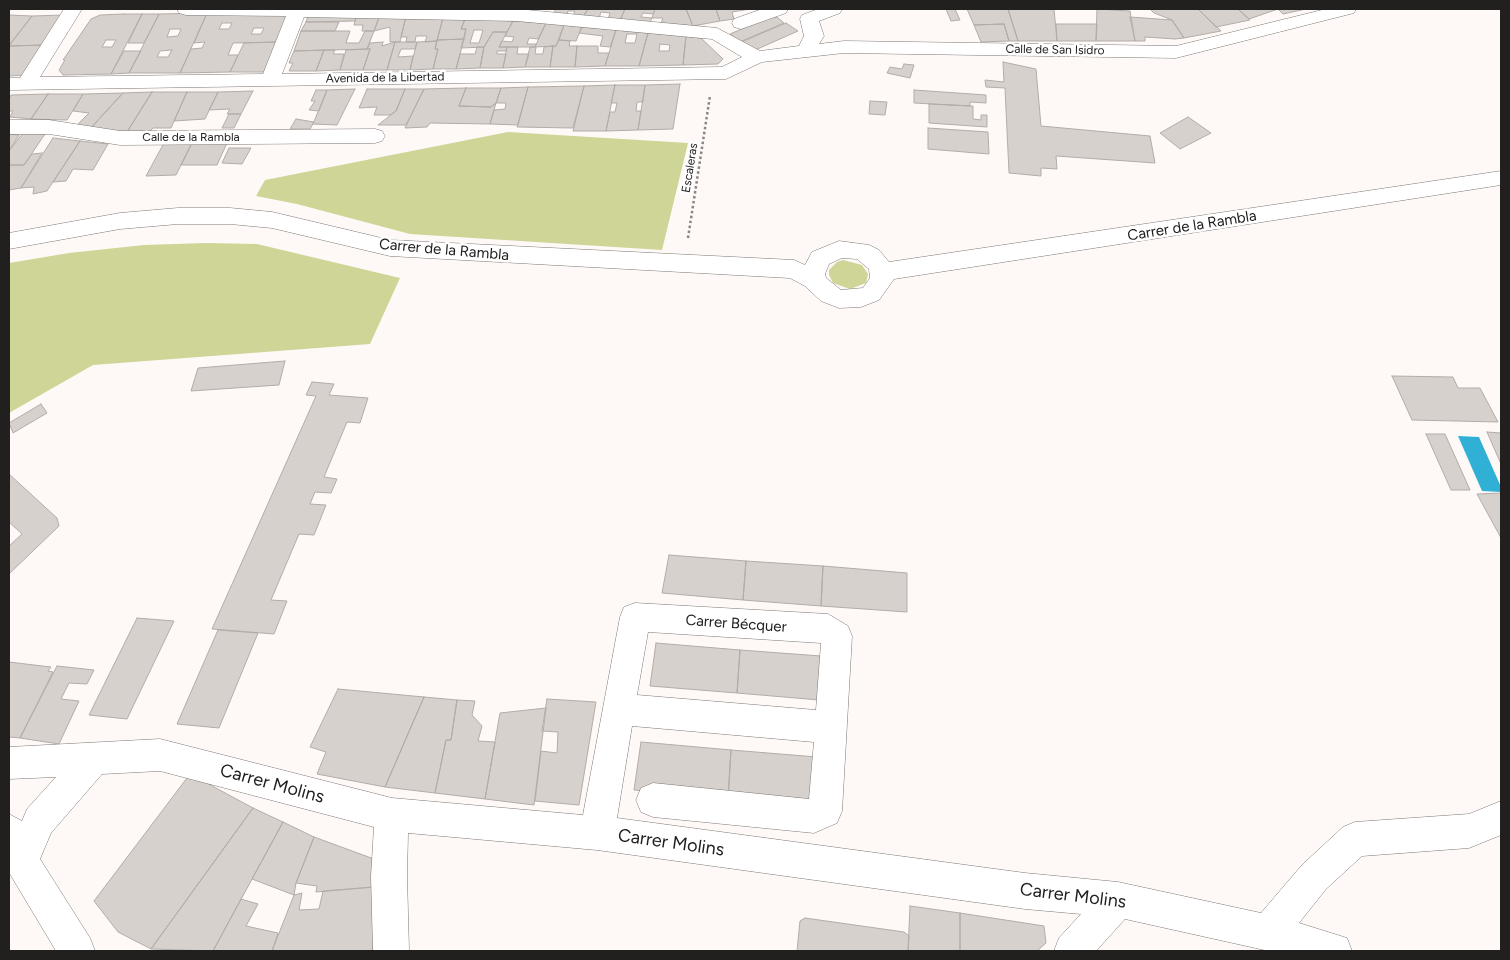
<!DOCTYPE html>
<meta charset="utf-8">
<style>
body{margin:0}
#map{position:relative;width:1510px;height:960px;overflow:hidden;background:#fef9f7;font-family:Figtree,sans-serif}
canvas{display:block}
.frame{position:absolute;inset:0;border:10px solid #22201f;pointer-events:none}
</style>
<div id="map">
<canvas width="1510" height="960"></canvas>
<div class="frame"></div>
</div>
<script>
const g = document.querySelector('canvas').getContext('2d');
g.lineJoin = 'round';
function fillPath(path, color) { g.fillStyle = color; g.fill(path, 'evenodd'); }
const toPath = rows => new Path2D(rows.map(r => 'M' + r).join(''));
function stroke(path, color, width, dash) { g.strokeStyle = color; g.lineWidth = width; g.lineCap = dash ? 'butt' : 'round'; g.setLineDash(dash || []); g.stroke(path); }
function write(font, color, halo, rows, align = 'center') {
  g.font = font + ' Figtree,sans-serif'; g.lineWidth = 5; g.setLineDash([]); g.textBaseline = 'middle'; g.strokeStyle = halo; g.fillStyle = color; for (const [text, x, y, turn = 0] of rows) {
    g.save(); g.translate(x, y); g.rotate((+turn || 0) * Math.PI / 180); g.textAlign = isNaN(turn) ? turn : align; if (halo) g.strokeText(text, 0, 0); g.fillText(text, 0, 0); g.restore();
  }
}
const green = toPath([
 [508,132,688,143,662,250,410,234,297,204,256,196,265,180],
 [206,243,257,244,400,278,370,344,93,365,9,413,9,263,69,253,144,245],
 [843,260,862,265,868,274,866,283,850,289,833,283,829,275,829,270,837,262]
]);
const water = toPath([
 [1458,436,1479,437,1501,487,1501,492,1482,491]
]);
const building = toPath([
 [556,9,588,9,583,17,572,17,575,11,568,11,566,17,551,16,556,9],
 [588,9,625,9,620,20,608,19,610,13,601,12,599,18,583,17,588,9],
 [625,9,655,9,653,14,643,13,641,17,652,18,650,22,620,20,625,9],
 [655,9,686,9,693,26,661,23,663,18,652,18,655,9],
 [686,9,716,9,720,21,693,26,686,9],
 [716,9,750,9,732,12,734,19,720,21,716,9],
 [946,9,955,9,960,20,951,21,946,9],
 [967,9,1008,9,1018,41,1009,41,1004,24,974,25,967,9],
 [1008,9,1054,9,1057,41,1018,41,1008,9],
 [1097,9,1130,11,1135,41,1096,41,1097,9],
 [1150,9,1198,9,1221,31,1184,38,1172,20,1154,13,1150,9],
 [1198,9,1238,9,1250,20,1216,27,1198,9],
 [1238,9,1278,9,1249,19,1238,9],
 [1278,9,1306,9,1283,14,1278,9],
 [290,12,277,42,233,43,228,55,238,55,230,72,180,73,191,49,202,48,205,42,194,43,207,13,290,12],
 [222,23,232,23,229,29,219,29,222,23],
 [254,28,264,28,261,34,251,34,254,28],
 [207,13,180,73,129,73,159,14,207,13],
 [170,29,181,29,178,36,167,37,170,29],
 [172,50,168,57,157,57,160,51,172,50],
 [124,14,142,14,111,74,63,75,59,70,65,60,63,60,91,19,100,15,124,14],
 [106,40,116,40,112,47,102,47,106,40],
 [142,14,159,14,144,43,128,43,142,14],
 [357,14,380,15,374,31,362,31,363,25,354,25,357,14],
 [357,14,355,21,306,22,308,16,357,14],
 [9,15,32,16,10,44,9,44,9,15],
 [64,15,45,45,9,46,32,16,64,15],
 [380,15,406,16,400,42,390,42,390,27,374,31,380,15],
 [406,16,443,18,437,41,425,42,427,36,416,36,415,42,406,42,407,37,401,37,406,16],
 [770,17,777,17,784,23,740,42,730,34,770,17],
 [1130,17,1172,20,1184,38,1175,39,1145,37,1145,41,1135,41,1130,17],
 [443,18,465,19,461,29,466,29,464,39,437,40,443,18],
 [465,19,490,20,513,21,507,32,493,32,484,47,461,48,466,29,461,29,465,19],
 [474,30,483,30,479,43,470,43,474,30],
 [513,21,546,23,538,39,529,38,527,44,536,44,535,47,499,47,502,41,512,42,514,37,505,36,513,21],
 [306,22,339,22,335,31,301,31,306,22],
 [546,23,564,25,556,46,535,47,546,23],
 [786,23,798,31,753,51,741,42,786,23],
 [1004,24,1009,41,981,42,974,25,1004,24],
 [1056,24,1097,24,1096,41,1057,41,1056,24],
 [564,25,582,27,576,41,559,40,564,25],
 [582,27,616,30,610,47,600,46,603,36,579,33,582,27],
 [616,30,648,33,639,66,605,66,616,30],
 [627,34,637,34,635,43,625,43,627,34],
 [301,31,350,31,346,43,359,43,365,31,374,31,367,49,294,51,301,31],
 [493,32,507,32,499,47,507,47,506,51,497,51,497,54,506,54,503,68,480,68,484,47,493,32],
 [648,33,686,36,683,65,639,66,648,33],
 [660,44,670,45,669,51,659,51,660,44],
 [686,36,701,38,723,59,718,64,683,65,686,36],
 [464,39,456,69,433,69,438,49,435,49,437,40,464,39],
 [559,40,570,41,569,46,577,46,575,67,550,67,553,46,556,46,559,40],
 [437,41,435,49,438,49,433,69,410,70,417,42,437,41],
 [277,42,265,72,230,72,244,43,277,42],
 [383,42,382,46,395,42,387,70,363,70,370,49,367,49,370,43,383,42],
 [395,42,417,42,415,49,401,49,398,57,413,56,410,70,387,70,395,42],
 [45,45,25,75,9,76,9,46,45,45],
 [553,46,550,67,525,67,530,47,536,47,535,54,543,54,544,47,553,46],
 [577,46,598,46,598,53,609,53,605,66,575,67,577,46],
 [477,47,484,47,480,68,456,69,460,54,475,54,477,47],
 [507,47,518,47,517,54,529,54,525,67,503,68,507,47],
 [370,49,363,70,340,70,346,50,370,49],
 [324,50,316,71,289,71,293,63,289,63,294,51,324,50],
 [324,50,335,50,333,54,344,54,340,70,316,71,324,50],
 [124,51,141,51,129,73,111,74,124,51],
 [1003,62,1036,69,1041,126,1150,136,1155,163,1056,156,1057,169,1041,168,1041,176,1009,173,1005,88,986,87,985,80,1004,82,1003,62],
 [904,64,914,65,910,78,887,73,890,67,902,69,904,64],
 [680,84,673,129,638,130,645,85,680,84],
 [615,85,645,85,643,102,637,102,636,111,641,111,638,130,606,131,610,112,615,112,617,103,611,103,615,85],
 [615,85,606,131,573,131,584,86,615,85],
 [584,86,573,128,517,127,528,87,584,86],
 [528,87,518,125,490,124,494,110,505,109,506,103,496,103,501,88,528,87],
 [466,88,501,88,496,103,491,107,459,106,466,88],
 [466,88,459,106,491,107,496,103,490,124,430,123,427,127,405,128,424,89,466,88],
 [355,89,337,125,313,124,327,90,355,89],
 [367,89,405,89,396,111,390,115,374,115,377,107,359,108,367,89],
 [405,89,424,89,406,125,378,125,396,111,405,89],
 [316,90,327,90,319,111,309,110,315,101,311,101,316,90],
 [914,90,986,95,986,103,970,102,970,106,914,103,914,90],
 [253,91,241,114,227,114,230,109,209,110,218,92,253,91],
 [152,92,127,132,88,131,123,93,152,92],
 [152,92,187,92,171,128,153,128,150,131,127,132,152,92],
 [187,92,218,92,205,119,174,121,187,92],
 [123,93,88,131,73,129,89,113,73,111,83,94,123,93],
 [48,94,31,119,10,117,13,111,9,111,9,99,11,95,48,94],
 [48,94,83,94,67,120,31,119,48,94],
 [870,101,887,102,885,115,869,114,870,101],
 [929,104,973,106,973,119,981,120,981,115,987,115,987,127,929,123,929,104],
 [229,114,241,114,234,128,222,128,229,114],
 [1188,117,1211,133,1180,149,1160,133,1188,117],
 [296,119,314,122,310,129,290,129,296,119],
 [928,128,988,132,989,154,928,149,928,128],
 [26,129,47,131,24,165,9,165,9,151,26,129],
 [9,134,19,135,9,151,9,134],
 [53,138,80,141,47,191,33,194,34,187,21,188,53,138],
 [80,141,108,144,93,170,73,169,66,181,53,182,80,141],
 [164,143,192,143,176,175,146,176,164,143],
 [192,143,227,143,217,165,181,165,192,143],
 [229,148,251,148,242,164,222,163,229,148],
 [42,153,21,188,9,190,9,165,24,165,32,154,42,153],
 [285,361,279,385,191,391,198,368,285,361],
 [1392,376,1453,377,1458,388,1480,388,1498,422,1412,420,1392,376],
 [312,382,334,384,329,395,368,398,360,423,347,422,324,477,337,479,331,493,315,492,310,504,326,505,314,535,299,534,271,600,287,601,274,634,212,629,316,396,306,395,312,382],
 [41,404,47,413,13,433,9,423,41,404],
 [1487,432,1501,433,1501,464,1487,432],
 [1426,434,1445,434,1470,490,1451,490,1426,434],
 [9,474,57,518,59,526,9,574,9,546,22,534,9,522,9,474],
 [1501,493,1501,538,1477,494,1501,493],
 [669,555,746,561,743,600,662,593,669,555],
 [746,561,823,566,821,606,743,600,746,561],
 [823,566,907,573,907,612,821,606,823,566],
 [137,618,174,621,127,719,89,715,137,618],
 [218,630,258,633,219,728,177,724,218,630],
 [656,643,740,650,737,693,650,686,656,643],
 [740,650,821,656,819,700,737,693,740,650],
 [9,662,51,667,48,671,53,672,20,738,9,737,9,662],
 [57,666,94,670,87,684,69,683,61,699,79,701,59,744,20,738,57,666],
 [338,689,424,697,385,787,317,774,326,752,310,747,338,689],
 [424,697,457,700,451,740,446,740,435,793,385,787,424,697],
 [547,699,596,702,579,805,535,801,541,751,557,753,558,732,542,731,547,699],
 [457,700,475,701,472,715,482,726,478,741,495,742,485,799,435,793,446,740,451,740,457,700],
 [546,708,534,805,485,799,500,713,546,708],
 [641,742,731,750,728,798,634,790,641,742],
 [731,750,817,757,814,805,728,798,731,750],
 [190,774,253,808,151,949,118,932,94,901,190,774],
 [253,808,283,822,213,951,151,949,253,808],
 [283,822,314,837,296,883,294,895,252,879,283,822],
 [314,837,374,859,374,887,316,892,317,886,296,883,314,837],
 [374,887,373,951,272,951,294,895,302,893,299,910,319,909,323,891,374,887],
 [241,899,258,904,246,926,278,933,272,951,213,951,241,899],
 [910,906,960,913,960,951,908,951,910,906],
 [960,913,1044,926,1046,943,1037,951,960,951,960,913],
 [805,918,904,932,909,936,908,951,797,951,800,921,805,918]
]);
const path = toPath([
 [688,238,710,96]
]);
const minor = toPath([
 [64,9,82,9,40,77,263,74,286,16,186,15,179,13,177,9,517,9,717,28,760,51,799,46,804,36,800,19,802,15,818,9,842,9,840,13,819,21,824,36,819,44,844,41,1176,46,1326,9,1356,9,1354,13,1176,58,844,53,762,62,726,79,9,90,9,78,20,78,64,9],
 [304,17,517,21,712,39,742,57,722,67,282,74,304,17],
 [762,9,788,9,786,13,741,29,734,27,732,23,734,19,762,9],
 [9,120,49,120,120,131,375,129,382,131,385,136,382,141,375,143,120,145,49,134,9,134,9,120],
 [1501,171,1501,185,894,279,879,300,861,307,839,308,821,301,805,286,790,278,390,256,272,228,230,224,178,224,120,229,9,249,9,233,120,213,178,208,230,208,272,212,390,240,794,260,805,265,812,252,839,241,869,245,879,250,889,262,1501,171],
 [842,258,857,259,869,269,870,278,863,288,841,290,826,278,825,274,829,264,842,258],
 [635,603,828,614,848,626,852,636,842,811,837,823,814,833,653,817,641,812,636,800,641,788,653,783,809,799,814,742,632,726,617,818,1025,873,1118,882,1261,913,1302,865,1343,827,1355,822,1469,814,1501,801,1501,835,1469,848,1362,856,1326,889,1299,923,1347,938,1352,951,1269,951,1125,919,1096,951,1054,951,1059,938,1081,914,1025,909,597,850,408,833,407,876,409,951,373,951,371,876,374,827,160,771,102,774,51,833,40,859,90,938,95,951,56,951,10,874,9,814,22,821,27,809,56,777,9,779,9,747,160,739,392,798,583,815,620,617,624,607,635,603],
 [648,632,821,643,816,710,637,695,648,632]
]);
const farStreetnames = [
 ["Calle de San Isidro",1055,50,1],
 ["Avenida de la Libertad",385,78,-1],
 ["Calle de la Rambla",191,137],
 ["Escaleras",690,168,-81]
];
const streetNames = [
 ["Carrer de la Rambla",1192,226,-9],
 ["Carrer de la Rambla",444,250,5],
 ["Carrer Bécquer",736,624,4]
];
const nearStreetnames = [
 ["Carrer Molins",272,784,15],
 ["Carrer Molins",671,843,8],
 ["Carrer Molins",1073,896,7]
];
fillPath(green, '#ced596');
fillPath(water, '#2fb0d4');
fillPath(building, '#d7d1ce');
stroke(building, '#b2aca9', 1);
stroke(minor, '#7d7874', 1);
stroke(path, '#888583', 2.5, [2.5, 2.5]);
fillPath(minor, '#fff');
write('12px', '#22201f', '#fff', farStreetnames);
write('15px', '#22201f', '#fff', streetNames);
write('18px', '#22201f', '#fff', nearStreetnames);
</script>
